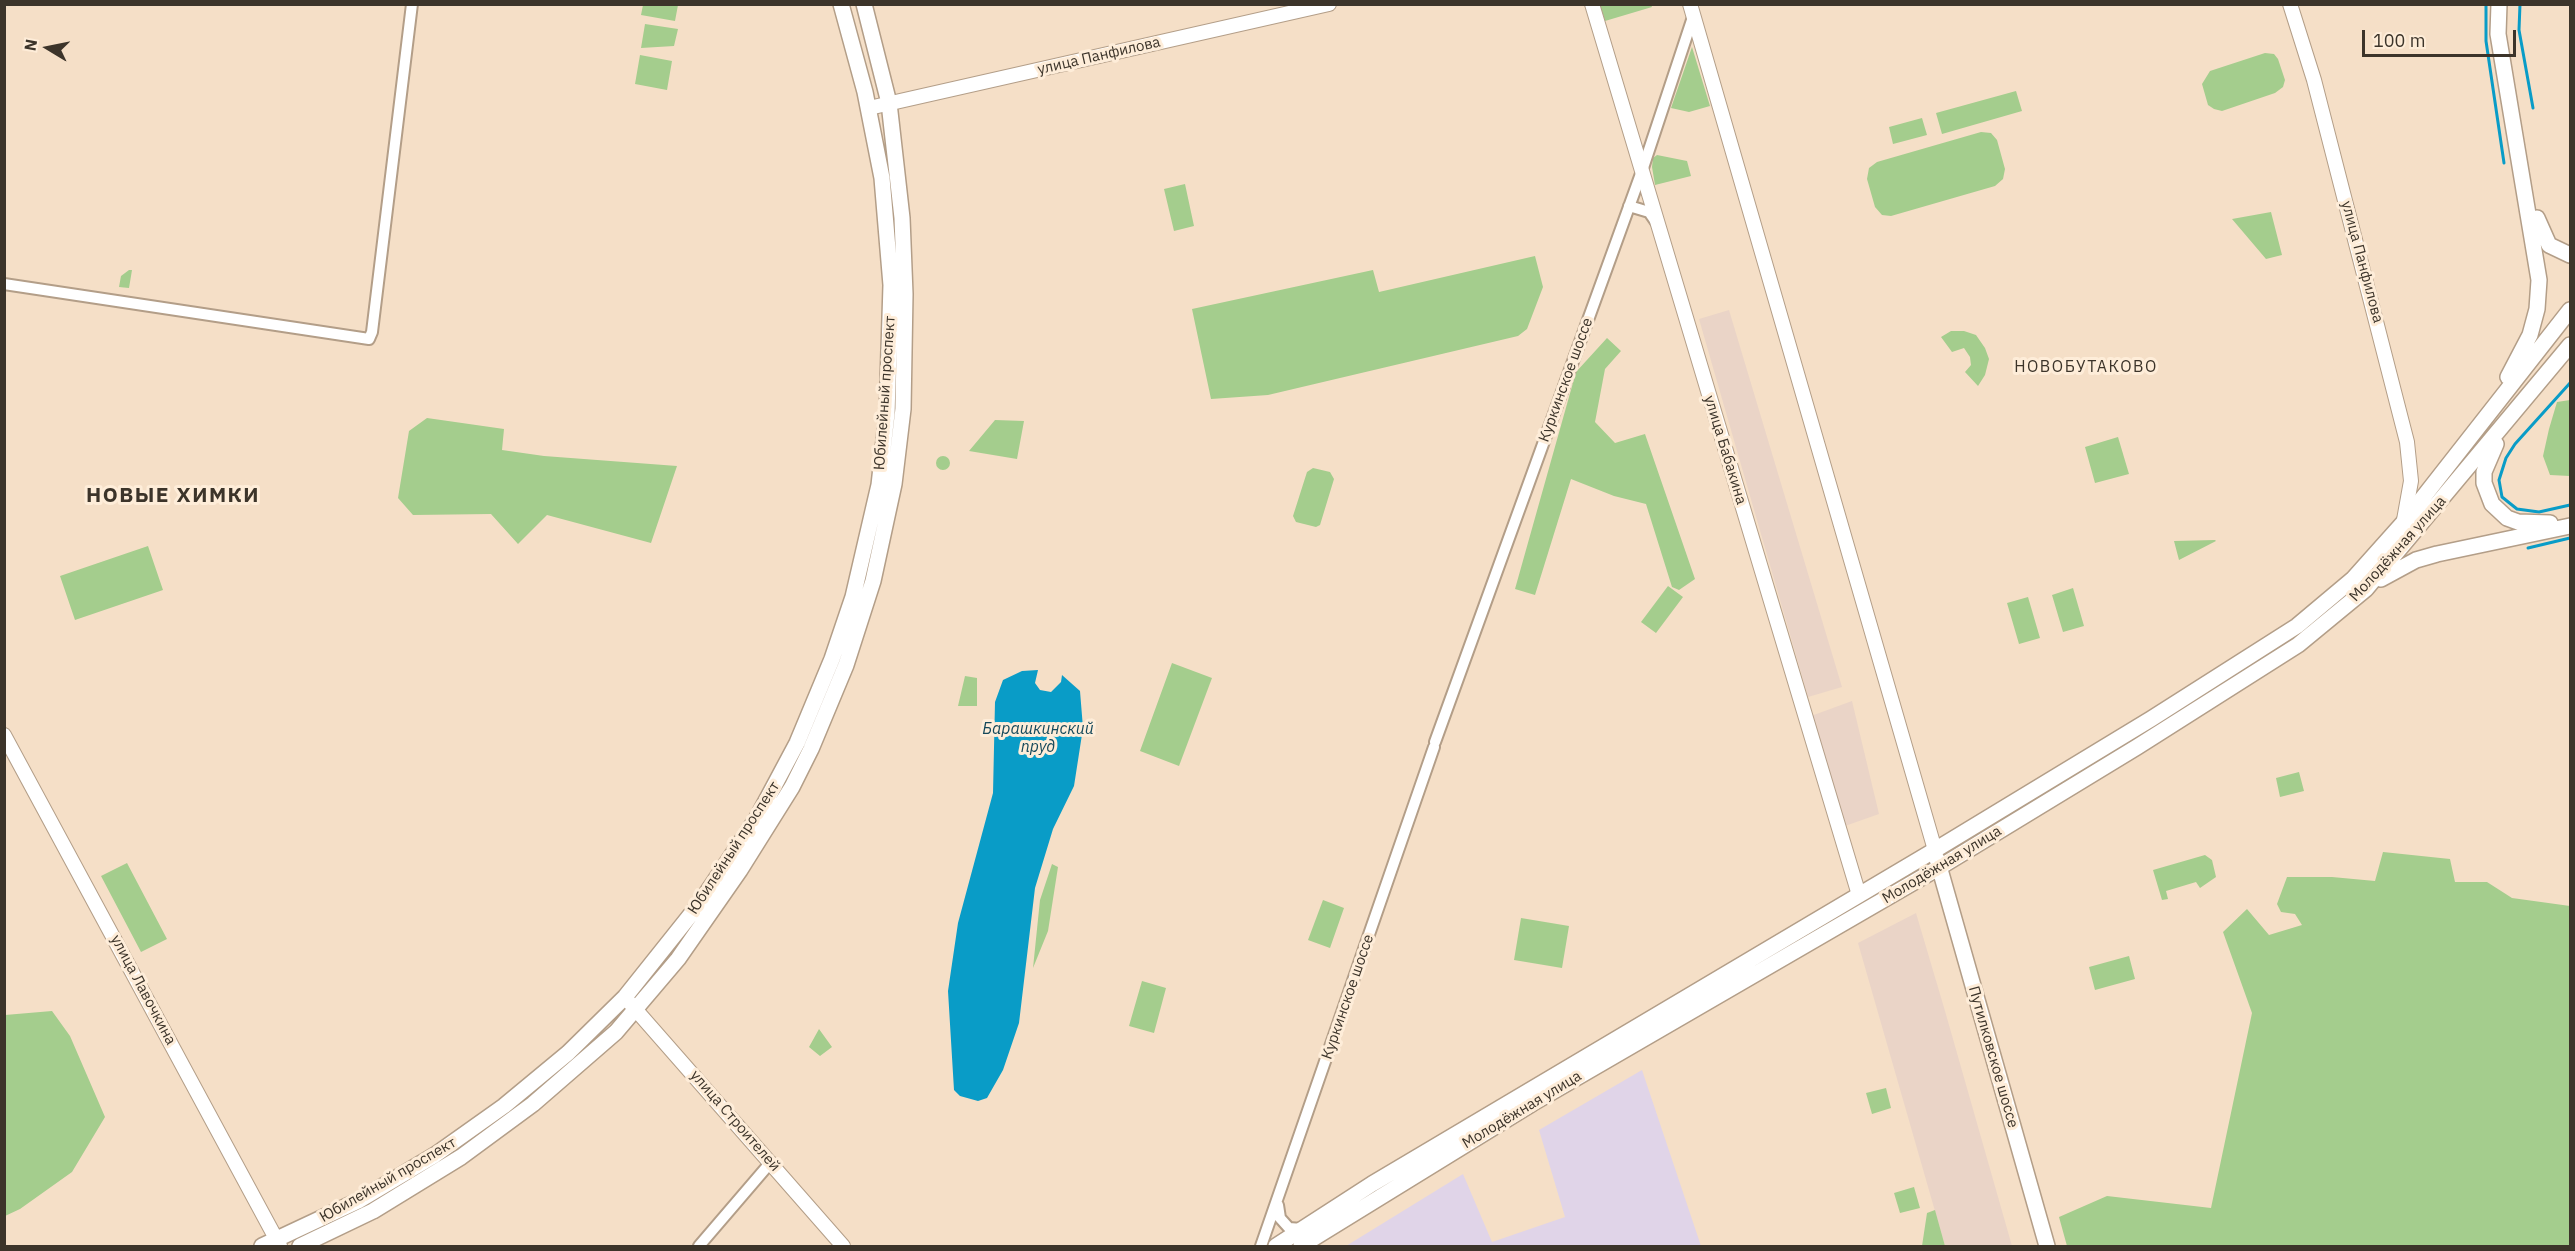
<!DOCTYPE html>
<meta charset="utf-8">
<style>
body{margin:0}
#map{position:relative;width:2575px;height:1251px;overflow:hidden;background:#f5dfc7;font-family:"IBM Plex Sans",sans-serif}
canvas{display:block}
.frame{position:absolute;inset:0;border:6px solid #3c342a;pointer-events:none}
.north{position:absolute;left:18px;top:18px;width:60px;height:60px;-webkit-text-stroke:4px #feedd9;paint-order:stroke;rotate:280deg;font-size:16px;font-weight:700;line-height:24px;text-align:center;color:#3c342a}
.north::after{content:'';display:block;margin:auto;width:21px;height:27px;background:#3c342a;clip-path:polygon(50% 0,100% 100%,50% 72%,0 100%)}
.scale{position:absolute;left:2362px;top:30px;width:154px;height:27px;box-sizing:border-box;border:3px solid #3c342a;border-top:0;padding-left:8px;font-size:18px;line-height:21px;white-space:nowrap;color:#3c342a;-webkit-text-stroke:4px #feedd9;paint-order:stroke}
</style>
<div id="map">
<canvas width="2575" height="1251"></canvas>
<div class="frame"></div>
<div class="north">N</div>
<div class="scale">100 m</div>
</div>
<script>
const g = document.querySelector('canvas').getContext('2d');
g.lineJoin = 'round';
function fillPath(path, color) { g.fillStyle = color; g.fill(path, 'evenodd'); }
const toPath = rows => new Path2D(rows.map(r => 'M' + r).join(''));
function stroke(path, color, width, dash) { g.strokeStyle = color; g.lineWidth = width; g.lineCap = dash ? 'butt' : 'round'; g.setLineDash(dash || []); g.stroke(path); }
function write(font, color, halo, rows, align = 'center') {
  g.font = font + ' "IBM Plex Sans",sans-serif'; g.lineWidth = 6; g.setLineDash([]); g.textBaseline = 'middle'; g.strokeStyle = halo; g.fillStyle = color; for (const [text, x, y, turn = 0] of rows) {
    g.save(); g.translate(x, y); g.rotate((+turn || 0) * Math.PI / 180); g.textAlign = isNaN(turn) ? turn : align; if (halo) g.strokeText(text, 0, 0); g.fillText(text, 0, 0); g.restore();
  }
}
const industrial = toPath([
 [1729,310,1842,687,1808,697,1699,319],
 [1852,701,1879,814,1845,826,1811,716],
 [1916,913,1945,1011,2012,1246,1945,1246,1858,943]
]);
const medical = toPath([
 [1642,1070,1701,1246,1346,1246,1463,1174,1492,1242,1565,1217,1539,1130]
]);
const green = toPath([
 [643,5,678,5,675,21,641,15],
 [1600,5,1651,5,1652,7,1605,21],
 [645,24,678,29,674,46,641,48],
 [1692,47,1710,106,1689,112,1671,108],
 [2265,53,2274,54,2278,59,2285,80,2283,87,2275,93,2222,111,2214,109,2208,105,2202,84,2210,71],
 [640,55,672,61,667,90,635,84],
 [2016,91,2022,111,1942,134,1936,113],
 [1922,118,1927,135,1893,144,1889,127],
 [1981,132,1991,133,1997,140,2005,169,2003,179,1995,186,1891,216,1882,215,1875,207,1867,179,1869,168,1877,162],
 [1657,155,1687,161,1691,176,1655,185,1652,167,1653,158],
 [1185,184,1194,226,1174,231,1164,189],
 [2271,212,2282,255,2266,259,2232,219],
 [1535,256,1543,287,1527,329,1518,336,1268,395,1211,399,1192,309,1373,270,1379,292],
 [129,270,132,270,129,288,119,287,121,276],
 [1951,331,1964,331,1976,335,1985,348,1989,359,1985,375,1978,386,1965,372,1971,365,1970,357,1964,348,1952,352,1941,337],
 [1607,338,1621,351,1605,369,1595,422,1615,443,1645,434,1695,579,1679,590,1672,587,1646,504,1614,496,1571,479,1535,595,1515,589,1576,372],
 [2570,400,2570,476,2550,475,2543,456,2549,429,2557,402],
 [427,418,504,429,502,450,544,456,677,466,651,543,547,515,518,544,491,514,413,515,398,498,409,431],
 [995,420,1024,421,1017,459,969,451],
 [2118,437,2129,474,2095,483,2085,447],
 '936 463a7 7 0 1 1 14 0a7 7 0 1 1-14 0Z',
 [1313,468,1330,472,1334,479,1320,525,1316,527,1296,522,1293,516,1307,472],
 [2215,540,2216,541,2179,560,2174,541],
 [148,546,163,590,75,620,60,576],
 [1668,586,1683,597,1656,633,1641,622],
 [2073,588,2084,626,2063,632,2052,595],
 [2028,597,2040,638,2019,644,2007,603],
 [1172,663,1212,678,1179,766,1140,751],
 [965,676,977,678,977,706,958,706],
 [2299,772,2304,791,2280,797,2276,778],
 [2383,852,2450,859,2455,882,2487,882,2512,898,2570,906,2570,1246,2067,1246,2059,1217,2107,1196,2211,1208,2252,1013,2223,932,2247,909,2269,935,2302,925,2295,914,2281,912,2277,904,2287,877,2332,877,2375,881],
 [2205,855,2212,860,2216,877,2200,888,2196,882,2166,891,2168,899,2162,900,2153,870],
 [127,863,167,939,141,952,101,876],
 [1052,864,1058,867,1048,931,1033,968,1040,900],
 [1323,900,1344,908,1330,948,1308,940],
 [1521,918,1569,926,1562,968,1514,960],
 [2129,956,2135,979,2095,990,2089,967],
 [1142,981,1166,988,1154,1033,1129,1026],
 [52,1011,70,1036,105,1117,72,1172,20,1209,5,1216,5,1015],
 [819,1029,832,1047,820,1056,809,1047],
 [1886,1088,1891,1108,1872,1114,1866,1093],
 [1914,1187,1920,1208,1900,1213,1894,1193],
 [1935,1210,1945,1246,1922,1246,1927,1213]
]);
const water = toPath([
 [1038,670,1035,683,1040,690,1051,692,1061,682,1062,675,1080,691,1083,728,1074,786,1053,829,1035,888,1019,1023,1003,1070,987,1098,978,1101,960,1096,954,1090,948,991,958,923,993,793,995,702,1003,680,1022,671]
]);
const stream = toPath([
 [2486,4,2486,41,2504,163],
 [2520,4,2519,30,2533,108],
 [2570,383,2515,444,2506,458,2499,480,2502,497,2517,509,2539,512,2570,505],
 [2528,548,2570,538]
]);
const minor = toPath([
 [1629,206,1649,212,1656,222],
 [4,284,369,339,372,332,412,4],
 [1435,742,1642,171,1693,17],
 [1278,1205,1280,1218,1289,1228,1302,1229],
 [699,1246,771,1162],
 [1261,1246,1434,747]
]);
const tertiary = toPath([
 [1592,4,1859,895],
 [1690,4,1935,850],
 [2290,4,2314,80,2407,442,2411,481,2404,520],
 [869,108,1329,4],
 [4,735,280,1246],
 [629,1002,843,1246]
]);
const secondary = toPath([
 [2499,4,2498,34,2539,280,2537,309,2530,335,2508,377],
 [2537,218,2549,245,2570,255],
 [2496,444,2484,472,2484,483,2492,504,2507,518,2518,522,2550,523],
 [2381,579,2416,560,2437,554,2570,526],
 [1937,859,2047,1246],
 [262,1246,358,1201,435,1155,504,1106,568,1053,625,997,700,903,757,818,797,743,832,659,853,597,879,485,887,414,891,285,882,178,865,92,841,4],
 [300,1246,373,1211,461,1157,533,1104,616,1032,678,959,740,870,792,787,811,749,846,665,873,581,894,484,903,409,905,294,902,218,889,103,864,4],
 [1276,1246,1372,1184,1935,850,2151,719,2297,626,2353,579,2403,523,2570,310],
 [1301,1246,1533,1103,1940,867,2137,747,2298,645,2366,589,2570,345]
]);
const streetNames = [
 ["улица Панфилова",1099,56,-13],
 ["улица Панфилова",2362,262,75],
 ["Куркинское шоссе",1566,380,-70],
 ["Юбилейный проспект",885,393,-86],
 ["улица Бабакина",1725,450,73],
 ["Молодёжная улица",2398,549,-48],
 ["Юбилейный проспект",734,848,-57],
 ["Молодёжная улица",1942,865,-31],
 ["улица Лавочкина",143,990,62],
 ["Куркинское шоссе",1348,997,-71],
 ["Путилковское шоссе",1993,1057,74],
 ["Молодёжная улица",1522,1110,-31],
 ["улица Строителей",735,1121,49],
 ["Юбилейный проспект",388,1180,-30]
];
const neighbourhoodNames = [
 ["НОВОБУТАКОВО",2086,367]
];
const waterNames = [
 ["Барашкинский",1038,729],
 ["пруд",1038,747]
];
const districtNames = [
 ["НОВЫЕ ХИМКИ",173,496]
];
fillPath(industrial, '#ead4c7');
fillPath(medical, '#e0d4e8');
fillPath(green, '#a4cd8d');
fillPath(water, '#099cc7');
stroke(stream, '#099cc7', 3);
stroke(minor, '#b39e88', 14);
stroke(tertiary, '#b39e88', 16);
stroke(secondary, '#b39e88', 18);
stroke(minor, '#fff', 10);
stroke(tertiary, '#fff', 14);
stroke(secondary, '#fff', 15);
write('15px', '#3c342a', '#feedd9', streetNames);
g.letterSpacing = '1.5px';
write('16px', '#3c342a', '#feedd9', neighbourhoodNames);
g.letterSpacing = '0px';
write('italic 16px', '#16495b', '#feedd9', waterNames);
g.letterSpacing = '1.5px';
write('bold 21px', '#3c342a', '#feedd9', districtNames);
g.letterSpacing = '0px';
</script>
